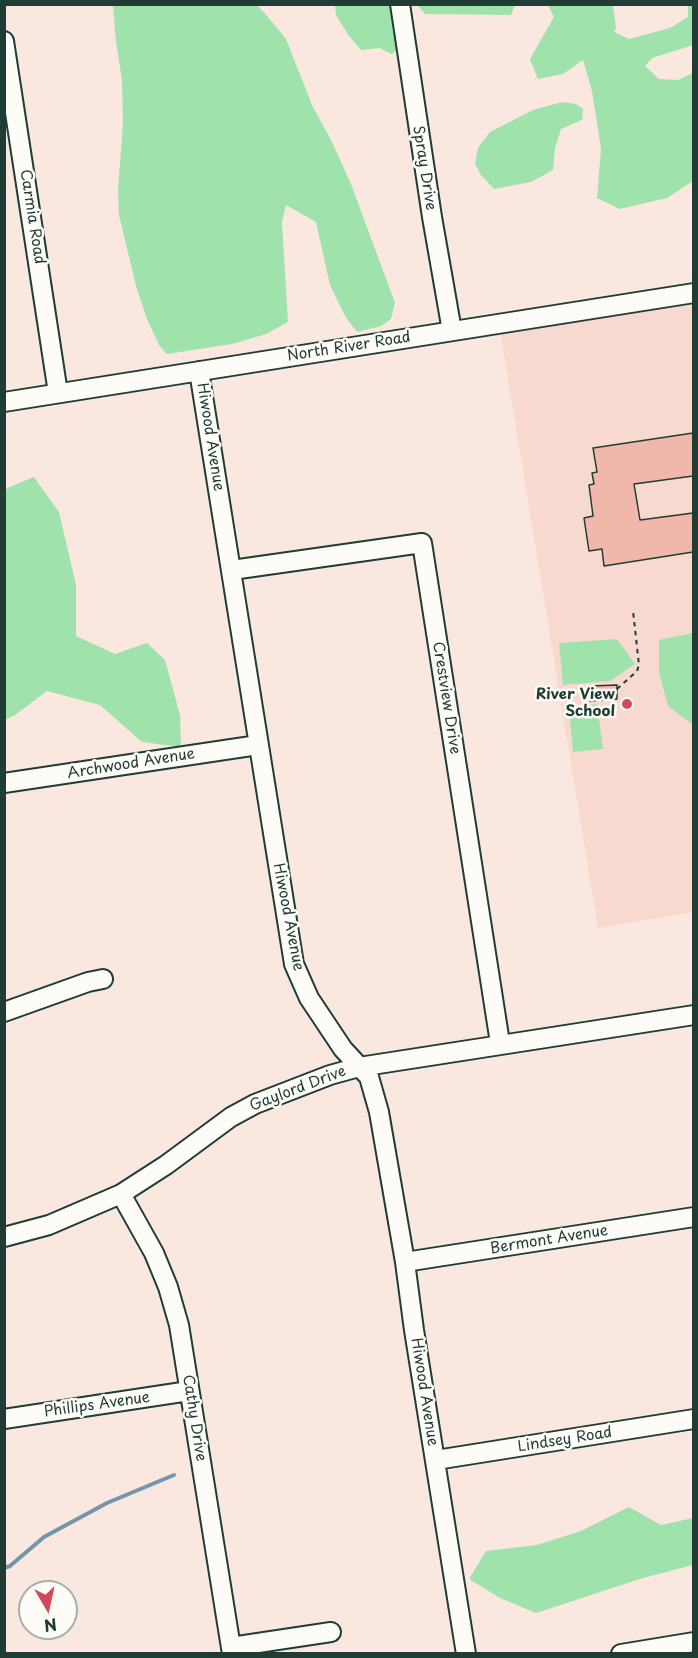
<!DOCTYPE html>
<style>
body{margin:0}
#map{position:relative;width:698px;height:1658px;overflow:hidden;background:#f9e7e0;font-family:"Playpen Sans",sans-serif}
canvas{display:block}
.frame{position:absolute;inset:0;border:6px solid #1f3d34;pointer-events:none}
.north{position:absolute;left:18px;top:1580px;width:60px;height:60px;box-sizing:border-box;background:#fdfcf7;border:2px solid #a4b0a9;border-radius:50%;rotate:171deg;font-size:16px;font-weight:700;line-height:24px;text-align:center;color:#1f3d34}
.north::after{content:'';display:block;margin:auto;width:21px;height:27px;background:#d1495b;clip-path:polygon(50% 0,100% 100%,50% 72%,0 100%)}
</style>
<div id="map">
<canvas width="698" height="1658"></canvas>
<div class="frame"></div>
<div class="north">N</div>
</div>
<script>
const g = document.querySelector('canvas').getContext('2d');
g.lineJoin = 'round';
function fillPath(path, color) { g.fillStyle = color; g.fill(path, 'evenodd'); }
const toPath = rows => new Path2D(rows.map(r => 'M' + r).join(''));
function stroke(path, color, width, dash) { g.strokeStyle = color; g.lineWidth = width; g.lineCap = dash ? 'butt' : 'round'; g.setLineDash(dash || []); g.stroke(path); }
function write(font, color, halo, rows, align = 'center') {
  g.font = font + ' "Playpen Sans",sans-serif'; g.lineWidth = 5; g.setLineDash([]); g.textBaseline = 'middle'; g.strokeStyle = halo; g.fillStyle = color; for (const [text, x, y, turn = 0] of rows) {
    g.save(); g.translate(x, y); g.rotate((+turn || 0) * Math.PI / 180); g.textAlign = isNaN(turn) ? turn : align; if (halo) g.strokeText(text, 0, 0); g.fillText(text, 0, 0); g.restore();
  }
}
const built = toPath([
 [693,293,693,912,598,928,499,324]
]);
const green = toPath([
 [113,4,257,5,267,16,286,39,312,105,333,144,351,184,395,303,391,319,381,326,357,332,345,316,330,285,316,222,286,205,282,222,288,322,266,334,232,344,167,354,159,345,147,319,136,286,119,215,118,190,123,123,122,80,116,42],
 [335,5,394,5,398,50,391,54,380,48,361,50,349,36,336,15],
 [417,5,515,5,511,15,425,14],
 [548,5,613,5,616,28,614,32,629,39,670,28,688,17,688,5,693,5,693,45,652,58,645,66,659,79,678,80,693,73,693,181,667,198,620,209,597,198,601,149,592,91,583,60,563,74,538,79,530,59,554,17],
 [562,102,576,104,583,109,582,120,561,129,555,148,553,170,531,182,494,189,481,175,475,164,478,148,490,132,533,110],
 [34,477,59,512,76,585,76,636,115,654,147,643,165,660,180,715,181,747,142,742,100,705,47,691,15,715,5,720,5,494,7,488],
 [693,633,694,633,693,725,668,706,659,673,659,640],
 [617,639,635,664,610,681,563,685,559,643],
 [597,704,603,749,573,752,569,710],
 [629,1507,661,1525,693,1518,693,1565,643,1578,536,1613,500,1598,469,1579,486,1551,537,1545,581,1531]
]);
const stream = toPath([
 [4,1568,10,1566,44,1537,107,1503,174,1475]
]);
const building = toPath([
 [693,433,693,476,634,484,640,520,693,513,693,552,604,566,602,549,589,551,584,518,593,516,589,485,594,484,592,473,597,472,593,448,693,433],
 [617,685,617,699,590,701,590,686,617,685]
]);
const path = toPath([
 [617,689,637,671,639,665,633,611]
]);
const minor = toPath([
 [400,4,432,217,452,331],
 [4,41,58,393],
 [199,371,294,964,309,998,343,1049,369,1077,379,1112,405,1262,414,1330,466,1654],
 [4,402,694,293],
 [232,570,422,543,500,1043],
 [4,783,258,745],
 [4,1012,88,982,103,979],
 [121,1194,154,1253,168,1287,179,1325,232,1654],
 [4,1237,49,1225,121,1194,166,1165,231,1117,255,1104,330,1075,359,1067,694,1015],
 [405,1262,694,1217],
 [4,1419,189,1391],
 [436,1460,694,1419],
 [231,1647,331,1632],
 [621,1654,694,1642]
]);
const markers = [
 [627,704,6,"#d1495b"]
];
const streetNames = [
 ["Spray Drive",424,168,81],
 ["Carmia Road",32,217,81],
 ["North River Road",349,347,-9],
 ["Hiwood Avenue",210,437,81],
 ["Crestview Drive",446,698,81],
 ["Archwood Avenue",131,764,-9],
 ["Hiwood Avenue",288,917,79],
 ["Gaylord Drive",298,1089,-21],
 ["Bermont Avenue",549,1240,-9],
 ["Hiwood Avenue",424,1392,81],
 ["Phillips Avenue",97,1405,-8],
 ["Cathy Drive",194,1418,81],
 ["Lindsey Road",565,1440,-9]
];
const poiNames = [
 ["River View",615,695],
 ["School",615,712]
];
fillPath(built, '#f7d9d0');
fillPath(green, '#a0e2ac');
stroke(stream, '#7596a8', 4);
fillPath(building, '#f1b7ab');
stroke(building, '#1f3d34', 1.5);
stroke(minor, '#1f3d34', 22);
stroke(path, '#1f3d34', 2, [4.5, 4.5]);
stroke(minor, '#fdfcf7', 18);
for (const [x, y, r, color] of markers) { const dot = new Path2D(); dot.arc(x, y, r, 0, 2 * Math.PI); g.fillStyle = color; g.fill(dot); stroke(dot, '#fdfcf7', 2); }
write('15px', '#1f3d34', '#fdfcf7', streetNames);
write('bold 15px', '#1f3d34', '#fdfcf7', poiNames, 'right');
</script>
